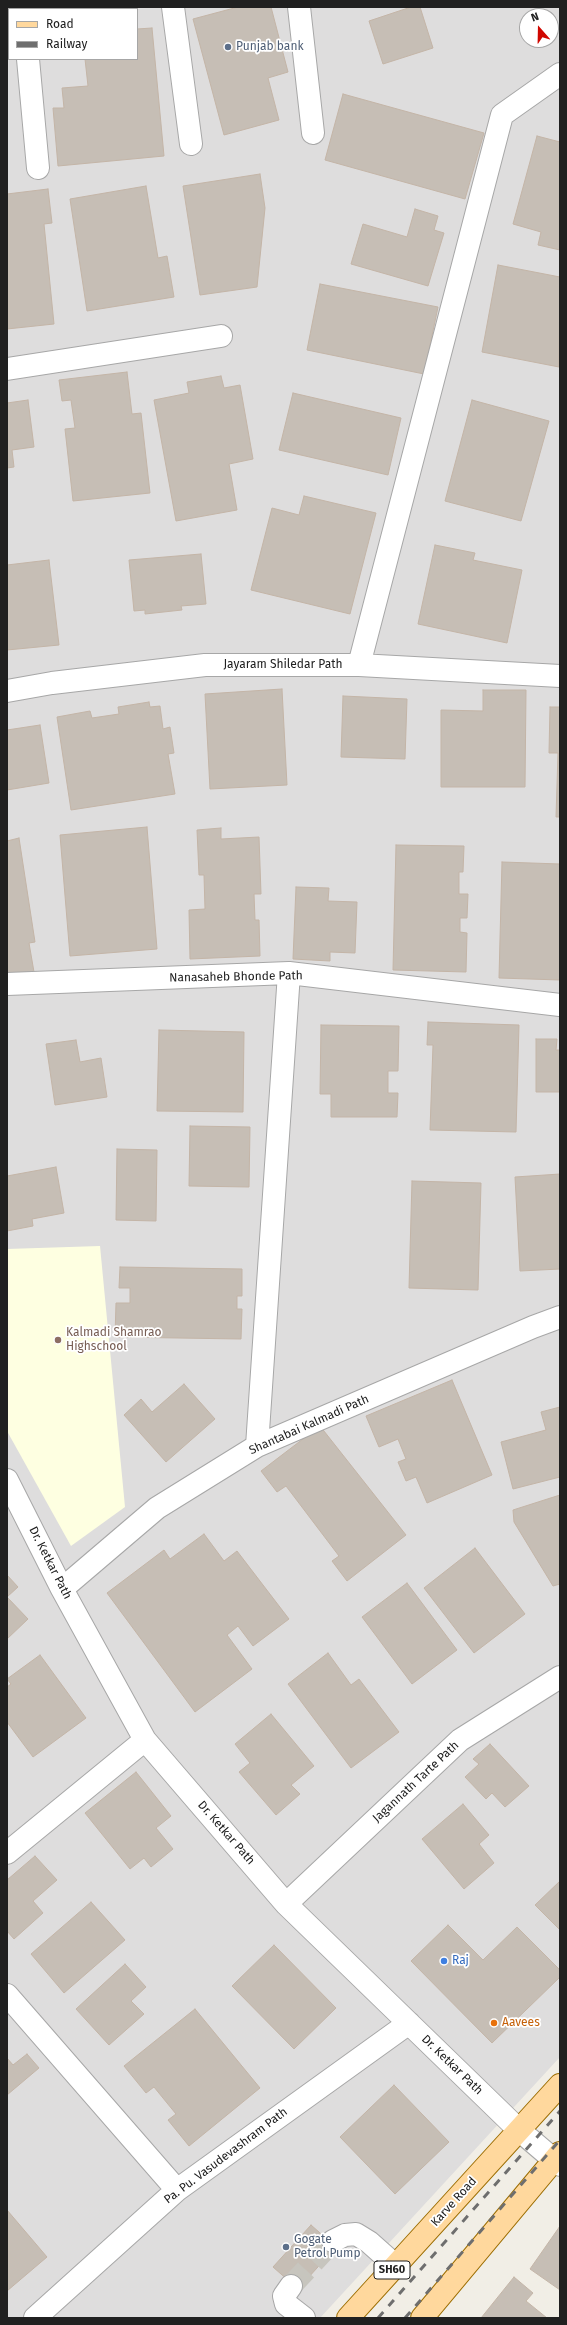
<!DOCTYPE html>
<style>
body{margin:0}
#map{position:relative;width:567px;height:2325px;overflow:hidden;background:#f1eee6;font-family:"Fira Sans",sans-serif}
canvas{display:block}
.frame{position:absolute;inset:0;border:8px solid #202020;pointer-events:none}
.legend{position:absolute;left:8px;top:8px;width:130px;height:52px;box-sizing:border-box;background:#fff;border:1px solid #a6a6a6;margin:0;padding:5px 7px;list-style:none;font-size:12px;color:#202020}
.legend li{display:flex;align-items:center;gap:8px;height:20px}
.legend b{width:20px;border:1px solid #a6a6a6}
.north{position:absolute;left:519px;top:8px;width:40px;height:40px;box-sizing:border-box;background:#fff;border:1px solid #a6a6a6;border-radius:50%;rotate:340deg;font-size:11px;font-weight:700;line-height:16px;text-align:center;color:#202020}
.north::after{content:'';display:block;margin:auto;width:14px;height:18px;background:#d00700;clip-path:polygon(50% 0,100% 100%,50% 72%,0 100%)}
</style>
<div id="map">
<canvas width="567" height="2325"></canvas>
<div class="frame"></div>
<ul class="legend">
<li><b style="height:5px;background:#ffd89d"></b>Road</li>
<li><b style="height:5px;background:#6e6e6e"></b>Railway</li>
</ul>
<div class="north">N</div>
</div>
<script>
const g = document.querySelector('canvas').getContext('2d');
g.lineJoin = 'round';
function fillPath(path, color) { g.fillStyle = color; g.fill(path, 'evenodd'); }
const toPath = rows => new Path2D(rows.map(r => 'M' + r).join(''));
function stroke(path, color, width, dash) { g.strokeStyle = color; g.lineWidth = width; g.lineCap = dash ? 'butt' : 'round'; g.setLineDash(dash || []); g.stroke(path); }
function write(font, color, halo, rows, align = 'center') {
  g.font = font + ' "Fira Sans",sans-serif'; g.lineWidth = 3.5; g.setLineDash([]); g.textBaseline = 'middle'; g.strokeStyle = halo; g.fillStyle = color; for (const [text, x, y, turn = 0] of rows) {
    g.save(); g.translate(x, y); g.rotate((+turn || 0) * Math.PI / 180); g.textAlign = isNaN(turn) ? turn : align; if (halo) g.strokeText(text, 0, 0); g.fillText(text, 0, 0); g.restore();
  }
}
const residential = toPath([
 [112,7,560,7,560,2057,320,2318,7,2318,7,21,9,21,9,59,137,59,137,9,101,9],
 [527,16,551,16,551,40,527,40]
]);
const education = toPath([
 [100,1246,125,1507,71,1546,7,1431,7,1249]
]);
const building = toPath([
 [238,7,271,7,288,72,268,78,279,120,224,135,193,19,238,7],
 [411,7,420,7,433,48,383,64,369,21,411,7],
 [152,28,164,156,58,166,53,108,64,108,62,88,88,86,85,59,137,59,137,29,152,28],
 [343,94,484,133,465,199,325,160,343,94],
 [537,136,560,142,560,250,538,245,541,232,513,224,537,136],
 [260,174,265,208,257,287,200,295,183,186,260,174],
 [146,186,158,258,167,256,174,297,87,311,70,199,146,186],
 [48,189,52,223,44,224,54,324,7,329,7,194,48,189],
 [415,209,438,216,434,230,444,233,428,286,351,264,363,224,407,237,415,209],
 [498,265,560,277,559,367,482,352,498,265],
 [320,284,438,307,424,374,307,350,320,284],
 [127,372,132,414,141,413,150,493,73,501,65,429,75,428,71,400,62,401,59,380,127,372],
 [221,376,224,388,240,385,253,459,229,464,237,510,176,521,154,400,189,393,187,382,221,376],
 [293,393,401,418,388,475,279,450,293,393],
 [28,400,34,447,12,450,14,467,7,468,7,403,28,400],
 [472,400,549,421,521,521,445,501,472,400],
 [304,496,376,513,350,614,251,590,272,508,299,515,304,496],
 [435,545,475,553,473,560,522,570,507,643,418,624,435,545],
 [201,554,206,604,181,606,182,610,145,614,145,610,134,611,129,560,201,554],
 [49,560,59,645,7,650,7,565,49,560],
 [282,689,287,785,210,789,205,694,282,689],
 [483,690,526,690,525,787,441,787,441,710,483,711,483,690],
 [343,696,407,699,405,759,341,757,343,696],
 [149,702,150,707,160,706,163,729,170,727,174,753,168,754,175,794,71,810,57,717,90,711,92,718,119,714,118,707,149,702],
 [550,707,560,707,560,817,556,817,558,753,549,753,550,707],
 [40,725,49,783,7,790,7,730,40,725],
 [147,827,157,949,70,956,60,835,147,827],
 [221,828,221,839,259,837,261,894,254,894,255,920,259,920,260,956,190,959,189,910,205,909,204,875,199,875,197,830,221,828],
 [19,838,35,942,29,943,34,972,7,976,7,841,19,838],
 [396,845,464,846,463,872,459,872,459,894,468,894,467,918,460,918,460,932,467,933,466,972,393,970,396,845],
 [502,862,560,864,560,980,499,978,502,862],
 [296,887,329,888,328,901,357,902,355,953,330,952,330,961,293,959,296,887],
 [428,1022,519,1025,516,1132,430,1130,433,1045,427,1045,428,1022],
 [321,1025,399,1026,398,1071,388,1071,388,1093,398,1093,397,1117,331,1117,331,1094,320,1094,321,1025],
 [159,1030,244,1032,243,1112,157,1111,159,1030],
 [536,1039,557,1039,556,1050,560,1050,560,1092,536,1092,536,1039],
 [76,1040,80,1062,101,1058,107,1097,55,1105,46,1044,76,1040],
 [190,1126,250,1127,249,1187,189,1186,190,1126],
 [117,1149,157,1150,156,1221,116,1220,117,1149],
 [56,1167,64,1213,32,1219,33,1226,7,1231,7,1176,56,1167],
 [560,1174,560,1269,520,1271,515,1177,560,1174],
 [412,1181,481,1183,478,1290,409,1288,412,1181],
 [120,1267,242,1269,242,1296,237,1296,237,1309,242,1309,241,1339,115,1337,116,1303,130,1303,130,1288,119,1288,120,1267],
 [452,1380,492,1475,427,1503,416,1477,406,1481,398,1462,406,1459,398,1439,379,1447,366,1416,452,1380],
 [184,1384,215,1419,166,1462,124,1415,141,1399,152,1412,184,1384],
 [560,1407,560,1477,513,1489,501,1442,546,1430,541,1412,560,1407],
 [320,1426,406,1535,347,1581,332,1561,339,1556,286,1486,277,1492,261,1471,320,1426],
 [560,1495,560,1584,553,1586,514,1522,513,1510,560,1495],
 [204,1534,224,1561,237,1551,289,1619,253,1646,238,1626,227,1635,252,1669,195,1712,107,1593,164,1550,170,1559,204,1534],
 [475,1548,525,1614,474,1653,424,1588,475,1548],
 [7,1575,18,1587,7,1597,28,1619,7,1639,7,1575],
 [407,1583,457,1650,412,1684,362,1617,407,1583],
 [328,1653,351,1685,359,1679,399,1732,351,1768,288,1684,328,1653],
 [40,1655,86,1718,33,1757,7,1722,7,1687,11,1684,7,1679,40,1655],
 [271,1714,314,1766,291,1785,300,1794,276,1815,239,1772,250,1763,235,1744,271,1714],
 [490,1744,529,1786,505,1807,492,1793,486,1799,465,1777,479,1764,473,1759,490,1744],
 [136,1772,171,1816,156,1828,173,1849,151,1867,144,1858,130,1869,85,1813,136,1772],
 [463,1804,489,1835,479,1844,494,1863,464,1889,422,1839,463,1804],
 [35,1856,57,1880,33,1901,43,1913,14,1939,7,1931,7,1880,35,1856],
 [560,1881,560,1930,535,1905,560,1881],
 [91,1902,125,1940,64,1993,31,1954,91,1902],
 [448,1925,483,1960,517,1927,560,1970,560,1977,492,2043,411,1961,448,1925],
 [274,1945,336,2008,294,2049,232,1986,274,1945],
 [125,1964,146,1987,131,2001,144,2014,109,2045,76,2009,125,1964],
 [195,2009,260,2088,189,2146,168,2120,176,2114,154,2087,146,2093,124,2066,195,2009],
 [27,2054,39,2068,7,2095,7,2058,13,2065,27,2054],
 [394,2085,449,2142,395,2194,340,2137,394,2085],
 [7,2210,47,2257,7,2291,7,2210],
 [311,2225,336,2247,298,2289,273,2267,311,2225],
 [560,2226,560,2290,530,2269,560,2226],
 [514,2277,533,2293,526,2301,547,2318,481,2318,514,2277]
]);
const minorTunnel = toPath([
 [291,2286,333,2241]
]);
const minor = toPath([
 [173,7,191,144],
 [299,7,313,133],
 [29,9,43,7],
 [7,12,9,12],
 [28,59,38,168],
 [7,369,221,336],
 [359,665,502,115,560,74],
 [7,691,52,683,205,665,359,665,560,676],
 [7,984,289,973,560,1005],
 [257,1446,289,973],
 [7,1480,62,1589,145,1740,286,1904,519,2130,560,2165],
 [62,1589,157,1508,257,1446,533,1327,560,1317],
 [7,1853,145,1740],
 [286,1904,460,1740,560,1677],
 [7,1995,177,2190],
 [333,2241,345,2235,356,2234,369,2242,396,2266],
 [291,2286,284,2296,286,2304,304,2318],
 [35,2318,177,2190,409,2023]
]);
const major = toPath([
 [348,2318,560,2085],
 [422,2318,560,2153]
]);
const rail = toPath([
 [378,2318,560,2111],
 [405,2318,560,2140]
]);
const markers = [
 [228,47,4,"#5c6f8a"],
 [58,1340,4,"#8d6e63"],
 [444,1961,4,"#3f7fe0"],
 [494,2023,4,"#e8710a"],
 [286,2247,4,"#5c6f8a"]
];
const shields = [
 [392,2270,36]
];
const shieldNames = [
 ["SH60",392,2270]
];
const serviceNames = [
 ["Punjab bank",236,47],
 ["Gogate",294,2240],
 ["Petrol Pump",294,2254]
];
const streetNames = [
 ["Jayaram Shiledar Path",283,665],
 ["Nanasaheb Bhonde Path",236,977,-1],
 ["Shantabai Kalmadi Path",309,1425,-24],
 ["Dr. Ketkar Path",50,1563,63],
 ["Jagannath Tarte Path",416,1782,-43],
 ["Dr. Ketkar Path",226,1833,49],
 ["Dr. Ketkar Path",452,2065,44],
 ["Pa. Pu. Vasudevashram Path",226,2156,-37],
 ["Karve Road",454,2202,-48]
];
const educationNames = [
 ["Kalmadi Shamrao",66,1333],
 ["Highschool",66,1347]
];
const shopNames = [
 ["Raj",452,1961]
];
const foodNames = [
 ["Aavees",502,2023]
];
fillPath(residential, '#dedddd');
fillPath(education, '#feffe1');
fillPath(building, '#c6beb5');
stroke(building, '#c4b5a7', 1);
stroke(minorTunnel, '#c7c5be', 22, [22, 11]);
stroke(minor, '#a7a7a7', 24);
stroke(major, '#9c6d00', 24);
stroke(minor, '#fff', 22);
stroke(major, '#ffd89d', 22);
stroke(rail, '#6e6e6e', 3, [8, 8]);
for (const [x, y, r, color] of markers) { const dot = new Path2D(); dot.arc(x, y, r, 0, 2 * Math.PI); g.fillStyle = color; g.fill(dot); stroke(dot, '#fff', 1.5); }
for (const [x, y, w] of shields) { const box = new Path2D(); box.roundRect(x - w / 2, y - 9, w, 18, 3); g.fillStyle = '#fff'; g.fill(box); stroke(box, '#202020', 1); }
write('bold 11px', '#202020', null, shieldNames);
write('12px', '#4e5e75', '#fff', serviceNames, 'left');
write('12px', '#202020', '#fff', streetNames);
write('12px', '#785e54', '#fff', educationNames, 'left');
write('12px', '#366cbe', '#fff', shopNames, 'left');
write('12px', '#c56008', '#fff', foodNames, 'left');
</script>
